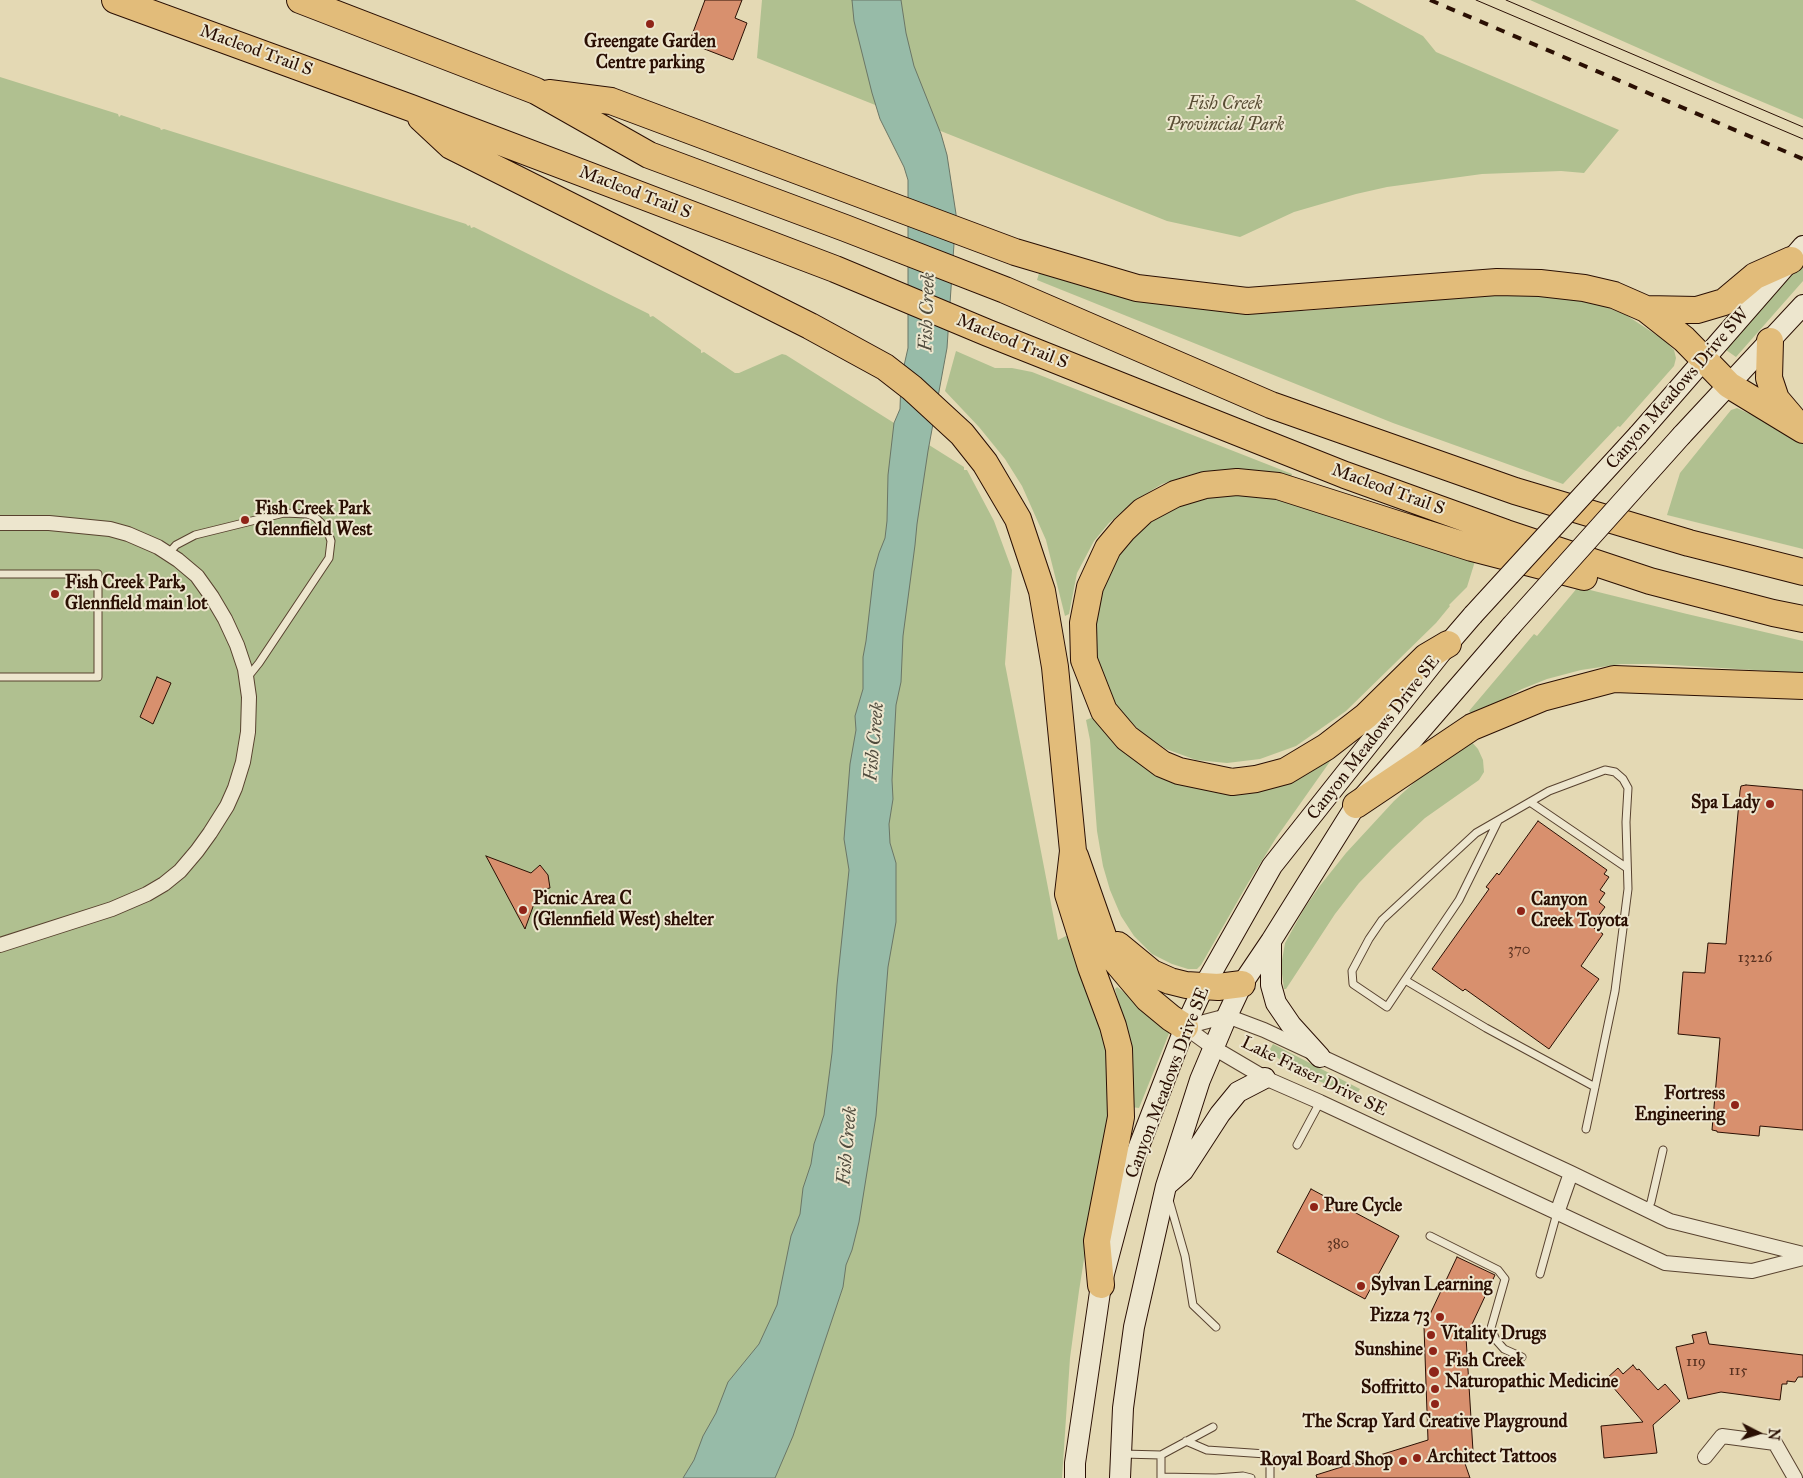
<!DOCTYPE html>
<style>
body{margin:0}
#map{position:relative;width:1803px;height:1478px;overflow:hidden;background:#e4d9b4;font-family:"IM FELL Great Primer",serif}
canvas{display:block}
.north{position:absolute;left:1733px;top:1408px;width:50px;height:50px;-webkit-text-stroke:4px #ede6ce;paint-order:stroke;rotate:95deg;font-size:14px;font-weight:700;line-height:20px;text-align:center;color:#2a0f03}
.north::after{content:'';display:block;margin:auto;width:18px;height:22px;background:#2a0f03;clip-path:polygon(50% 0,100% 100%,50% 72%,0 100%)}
</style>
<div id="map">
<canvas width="1803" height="1478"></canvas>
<div class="north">N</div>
</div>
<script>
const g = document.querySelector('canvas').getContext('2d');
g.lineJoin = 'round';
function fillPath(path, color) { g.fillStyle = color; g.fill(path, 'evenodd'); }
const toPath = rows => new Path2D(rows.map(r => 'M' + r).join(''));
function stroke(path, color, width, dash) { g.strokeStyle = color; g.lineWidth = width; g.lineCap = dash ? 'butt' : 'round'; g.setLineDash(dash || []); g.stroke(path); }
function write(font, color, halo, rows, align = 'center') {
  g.font = font + ' "IM FELL Great Primer",serif'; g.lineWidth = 4; g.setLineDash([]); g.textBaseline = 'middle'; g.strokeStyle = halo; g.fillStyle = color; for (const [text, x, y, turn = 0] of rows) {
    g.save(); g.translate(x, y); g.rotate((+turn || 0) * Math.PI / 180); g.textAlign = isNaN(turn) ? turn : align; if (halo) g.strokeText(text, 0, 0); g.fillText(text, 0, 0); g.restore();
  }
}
const green = toPath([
 [762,0,1355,0,1423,36,1436,52,1619,130,1584,173,1561,171,1482,174,1387,187,1356,194,1294,212,1240,237,1167,221,757,58],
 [1530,0,1803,0,1803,119,1715,82],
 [0,77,118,114,119,117,121,115,160,128,161,130,164,129,466,224,468,226,470,225,471,228,474,227,649,314,650,317,653,316,701,350,701,353,704,352,735,373,739,373,782,354,786,355,964,467,964,470,967,470,994,521,1012,570,1005,664,1058,940,1068,935,1107,1041,1111,1125,1088,1234,1079,1291,1070,1358,1062,1478,0,1478],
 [1803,262,1803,281,1736,357,1726,350],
 [1040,270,1302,308,1303,311,1539,291,1601,305,1626,315,1664,340,1674,350,1676,358,1674,366,1620,427,1618,426,1563,484,1393,423,1037,280],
 [956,351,995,368,1012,368,1032,372,1292,474,1290,480,1239,472,1193,474,1162,484,1134,501,1109,523,1094,541,1077,573,1069,614,1065,616,1046,540,1022,486,1005,459,979,427,945,391],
 [1737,408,1803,439,1803,549,1667,515,1680,473,1731,410],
 [1212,493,1278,497,1476,558,1467,587,1449,605,1450,606,1436,623,1346,711,1296,746,1260,759,1227,763,1196,760,1166,749,1141,732,1118,709,1103,681,1093,649,1092,618,1109,561,1149,517],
 [1578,587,1687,614,1803,641,1803,673,1656,664,1621,664,1581,670,1547,679,1522,689,1473,716,1469,711,1534,634,1537,636],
 [1096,716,1199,781,1336,753,1276,838,1248,883,1201,965,1197,969,1188,969,1172,964,1152,954,1134,936,1121,916,1110,890,1103,866,1097,831,1090,740,1086,720],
 [1470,740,1478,749,1483,760,1484,772,1479,780,1425,818,1392,849,1359,883,1335,914,1286,989,1284,989,1281,966,1285,943,1304,909,1319,887,1346,853,1394,801,1417,780],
 [1117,987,1169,1026,1170,1031,1139,1108,1131,1107,1126,1029,1115,989],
 [1273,1044,1360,1089,1356,1096,1321,1082,1283,1062,1269,1051]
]);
const water = toPath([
 [852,0,901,0,906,33,914,66,941,134,947,155,956,214,947,348,928,451,917,524,915,545,903,636,901,682,896,705,892,780,893,799,889,824,890,843,896,863,896,922,888,967,876,1116,859,1222,852,1250,846,1265,843,1287,793,1436,775,1478,683,1478,694,1460,703,1436,716,1413,728,1382,759,1344,777,1305,791,1236,800,1214,803,1188,811,1164,814,1144,824,1115,832,1053,837,985,849,870,844,839,850,764,856,730,855,716,863,689,863,657,866,641,874,571,879,553,885,538,887,521,888,475,894,423,900,409,901,379,908,348,908,180,904,167,880,119,872,93,854,21,852,0]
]);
const building = toPath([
 [705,0,742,0,735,18,747,23,733,60,689,43,705,0],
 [157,677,171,683,153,724,140,717,157,677],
 [1746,785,1803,790,1803,1130,1760,1126,1759,1136,1717,1132,1717,1131,1712,1130,1720,1038,1678,1034,1683,972,1705,973,1708,943,1726,944,1740,791,1741,786,1746,785],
 [1538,821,1607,870,1604,874,1609,877,1600,890,1605,893,1599,902,1605,907,1591,926,1603,934,1581,966,1599,979,1549,1049,1465,989,1463,991,1432,969,1489,889,1486,887,1497,873,1499,875,1538,821],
 [486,856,531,873,540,865,548,875,550,888,539,890,525,929,486,856],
 [1311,1189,1399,1236,1365,1299,1277,1252,1311,1189],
 [1457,1257,1495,1275,1466,1337,1473,1451,1461,1452,1470,1478,1317,1478,1316,1475,1428,1440,1424,1327,1457,1257],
 [1706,1332,1709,1344,1803,1355,1803,1377,1798,1377,1795,1382,1787,1381,1787,1384,1782,1384,1780,1400,1721,1392,1688,1399,1676,1347,1694,1343,1692,1335,1706,1332],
 [1633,1365,1637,1370,1639,1369,1658,1390,1665,1384,1680,1401,1653,1425,1657,1453,1604,1458,1601,1426,1643,1422,1606,1379,1618,1368,1623,1374,1633,1365]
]);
const lane = toPath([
 [168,554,176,545,195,535,284,513,307,514,315,517,327,529,331,541,329,558,259,663,247,678],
 [0,574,98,574,98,677,0,677],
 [1530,802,1627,868],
 [1405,980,1459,900,1498,821],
 [1586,1129,1595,1087,1615,991,1628,889,1626,822,1628,788,1623,779,1615,772,1605,770,1549,791,1476,833,1382,920,1369,939,1352,971,1353,984,1387,1007,1405,980,1486,1028,1595,1087],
 [1297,1145,1320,1102],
 [1169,1200,1185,1256,1193,1305,1216,1327],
 [1647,1210,1651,1202,1663,1150],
 [1430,1236,1498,1270,1505,1279,1491,1328,1496,1340,1504,1349,1522,1357],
 [1540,1274,1557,1213],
 [1186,1441,1207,1450,1266,1454,1270,1460,1270,1478],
 [1122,1454,1161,1455,1213,1427],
 [1161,1477,1216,1478,1243,1476,1251,1478],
 [1161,1478,1161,1455]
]);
const street = toPath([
 [0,523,49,523,110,529,128,534,158,547,178,560,197,576,212,597,225,619,237,645,245,669,249,697,248,732,243,762,235,788,227,806,210,833,197,851,180,871,164,884,147,894,112,909,0,945],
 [1185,1027,1214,1048,1265,1078,1320,1102,1665,1263,1752,1271,1803,1258],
 [1185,1027,1227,1016,1264,1030,1571,1173,1670,1221,1803,1254],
 [1557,1213,1571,1173],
 [1705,1457,1722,1436,1775,1443,1795,1478]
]);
const secondary = toPath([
 [1638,435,1803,246],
 [1682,435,1803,305],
 [1271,941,1271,985,1276,1003,1291,1025,1320,1057],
 [1167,1185,1183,1171,1220,1114,1238,1092,1265,1078],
 [1075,1478,1075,1463,1101,1285,1136,1154,1185,1027,1204,986,1272,866,1448,644,1473,615],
 [1120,1478,1123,1408,1134,1327,1166,1186,1200,1080,1227,1016,1242,984,1271,941,1356,805,1511,626]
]);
const highway = toPath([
 [115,0,411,108,835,269,988,333,1345,475,1506,533,1650,581,1773,613,1803,619],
 [300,0,536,91,649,155,845,228,1005,290,1271,405,1515,491,1689,543,1803,572],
 [549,93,611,101,1015,252,1137,288,1247,301,1497,282,1540,283,1584,288,1614,295,1646,309,1684,339,1729,385,1803,430],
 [421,118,451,146,810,326,885,367,912,388,962,434,985,463,1018,519,1042,591,1055,667,1073,851,1068,894,1091,967,1113,1026,1119,1049,1121,1117,1097,1241,1101,1285],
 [1646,309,1697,310,1724,302,1755,276,1791,260],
 [1770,341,1769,378,1776,399,1793,419],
 [1448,644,1426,657,1366,716,1326,747,1286,771,1256,779,1232,782,1179,771,1162,764,1127,738,1104,711,1084,660,1083,623,1090,587,1108,548,1124,529,1143,511,1175,494,1205,485,1237,482,1278,486,1472,548,1584,577],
 [1356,805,1472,727,1542,698,1614,679,1803,686],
 [1075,856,1109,953,1148,999,1171,1018,1185,1027],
 [1118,945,1152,973,1170,981,1186,985,1218,987,1242,984]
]);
const tram = toPath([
 [1476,0,1803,139],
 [1506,0,1803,127]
]);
const rail = toPath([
 [1430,0,1803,159]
]);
const secondaryBridge = toPath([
 [1473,615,1638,435],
 [1511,626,1682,435]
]);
const markers = [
 [650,24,5,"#8f2418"],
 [245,520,5,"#8f2418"],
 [55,594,5,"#8f2418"],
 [1770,804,5,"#8f2418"],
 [523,910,5,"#8f2418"],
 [1521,911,5,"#8f2418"],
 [1735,1105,5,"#8f2418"],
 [1314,1207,5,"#8f2418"],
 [1361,1286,5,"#8f2418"],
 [1440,1317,5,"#8f2418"],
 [1431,1335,5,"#8f2418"],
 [1433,1351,5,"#8f2418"],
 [1434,1372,6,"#8f2418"],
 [1435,1389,5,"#8f2418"],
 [1435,1404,5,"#8f2418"],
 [1417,1458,5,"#8f2418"],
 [1403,1461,5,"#8f2418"]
];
const numberNames = [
 ["370",1519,950],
 ["13226",1755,958],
 ["380",1338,1244],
 ["119",1696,1362],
 ["115",1738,1371]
];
const poiNames = [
 ["Greengate Garden",650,43,"center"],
 ["Centre parking",650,64,"center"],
 ["Fish Creek Park",255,510],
 ["Glennfield West",255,531],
 ["Fish Creek Park,",65,584],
 ["Glennfield main lot",65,605],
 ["Spa Lady",1760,804,"right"],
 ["Picnic Area C",533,900],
 ["(Glennfield West) shelter",533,921],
 ["Canyon",1531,901],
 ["Creek Toyota",1531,922],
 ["Fortress",1725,1095,"right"],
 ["Engineering",1725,1116,"right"],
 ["Pure Cycle",1324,1207],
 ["Sylvan Learning",1371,1286],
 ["Pizza 73",1430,1317,"right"],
 ["Vitality Drugs",1441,1335],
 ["Sunshine",1423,1351,"right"],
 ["Fish Creek",1445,1362],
 ["Naturopathic Medicine",1445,1383],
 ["Soffritto",1425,1389,"right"],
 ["The Scrap Yard Creative Playground",1435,1423,"center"],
 ["Architect Tattoos",1427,1458],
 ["Royal Board Shop",1393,1461,"right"]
];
const streetNames = [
 ["Macleod Trail S",256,51,20],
 ["Macleod Trail S",635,193,21],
 ["Macleod Trail S",1012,342,22],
 ["Canyon Meadows Drive SW",1678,389,-49],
 ["Macleod Trail S",1388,490,20],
 ["Canyon Meadows Drive SE",1374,738,-52],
 ["Lake Fraser Drive SE",1314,1077,26],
 ["Canyon Meadows Drive SE",1168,1083,-69]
];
const parkNames = [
 ["Fish Creek",1225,105],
 ["Provincial Park",1225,126]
];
const waterNames = [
 ["Fish Creek",928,312,-88],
 ["Fish Creek",875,742,-85],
 ["Fish Creek",848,1146,-85]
];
fillPath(green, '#b0c090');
fillPath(water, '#97bba8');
stroke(water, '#6b7666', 1);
fillPath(building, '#d8906e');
stroke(building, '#2a0f03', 1);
stroke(lane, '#58422f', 9);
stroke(street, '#58422f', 16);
stroke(secondary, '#2a0f03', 22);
stroke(highway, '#2a0f03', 28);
stroke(lane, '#ede6ce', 7);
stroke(street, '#ede6ce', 14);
stroke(secondary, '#ede6ce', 20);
stroke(highway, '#e2bc7a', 26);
stroke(tram, '#2a0f03', 1);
stroke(rail, '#2a0f03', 4, [9, 9]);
stroke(secondaryBridge, '#2a0f03', 22, []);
stroke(secondaryBridge, '#ede6ce', 20);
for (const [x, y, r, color] of markers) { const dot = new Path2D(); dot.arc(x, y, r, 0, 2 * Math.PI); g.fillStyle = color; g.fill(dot); stroke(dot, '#ede6ce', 2); }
write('15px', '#562f1e', null, numberNames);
write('bold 18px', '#2a0f03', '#ede6ce', poiNames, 'left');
write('18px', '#2a0f03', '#ede6ce', streetNames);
write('italic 18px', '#594d34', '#ede6ce', parkNames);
write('italic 19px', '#504b3d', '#ede6ce', waterNames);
</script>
